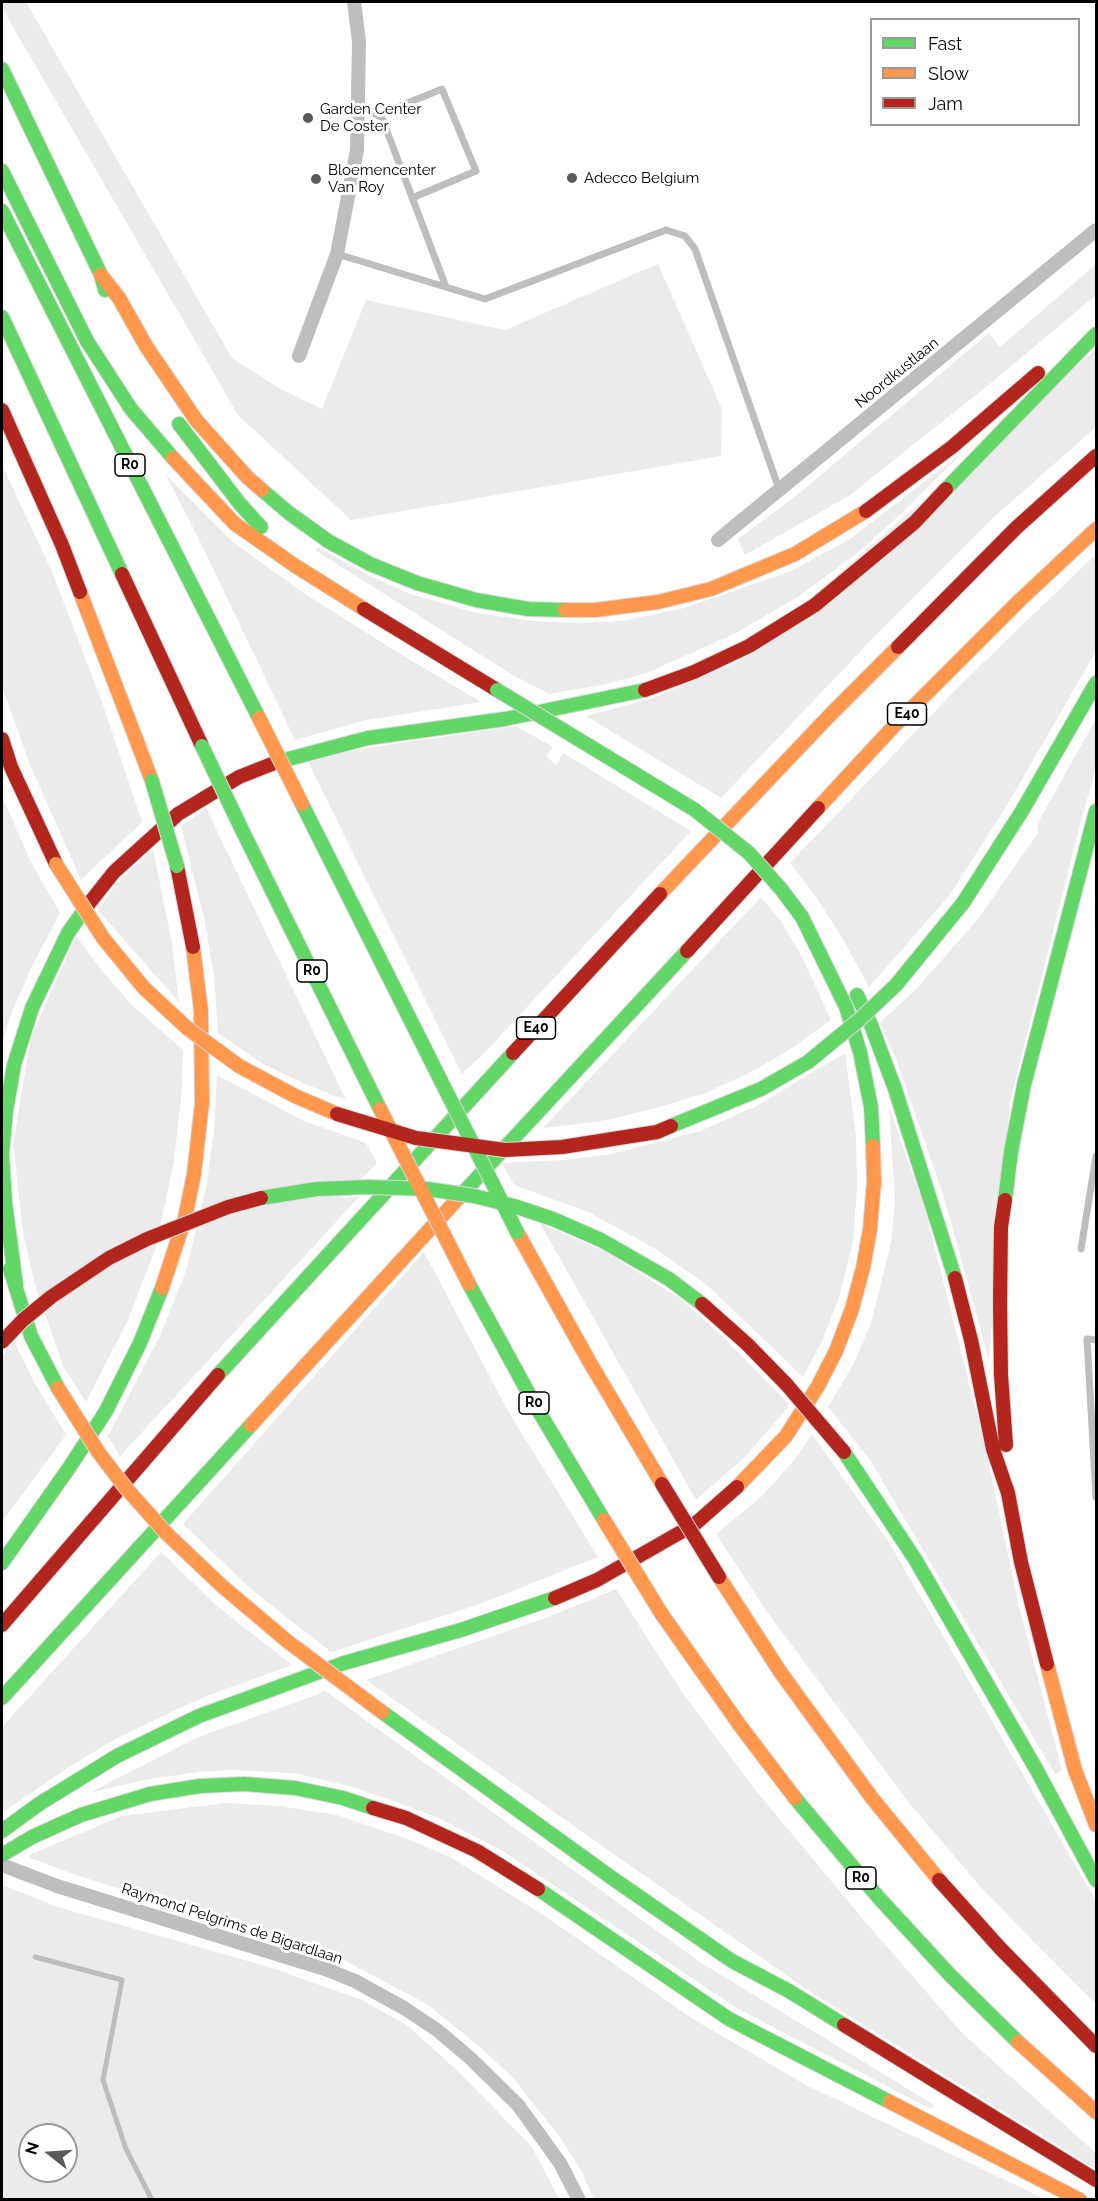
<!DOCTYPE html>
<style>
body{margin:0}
#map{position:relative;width:1098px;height:2201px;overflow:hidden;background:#fff;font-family:Raleway,sans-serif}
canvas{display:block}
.frame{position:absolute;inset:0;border:3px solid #000;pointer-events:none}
.legend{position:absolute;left:870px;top:18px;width:210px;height:108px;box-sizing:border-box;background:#fff;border:2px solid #999;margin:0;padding:8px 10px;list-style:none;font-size:18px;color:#000}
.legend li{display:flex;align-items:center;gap:12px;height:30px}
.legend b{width:30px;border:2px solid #999}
.north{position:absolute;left:18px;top:2123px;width:60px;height:60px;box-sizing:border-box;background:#fff;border:2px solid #999;border-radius:50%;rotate:287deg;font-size:16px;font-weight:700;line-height:24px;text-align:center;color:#000}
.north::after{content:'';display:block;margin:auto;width:21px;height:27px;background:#595959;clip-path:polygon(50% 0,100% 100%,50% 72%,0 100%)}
</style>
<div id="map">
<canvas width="1098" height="2201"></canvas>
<div class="frame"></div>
<ul class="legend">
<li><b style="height:8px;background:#63d668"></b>Fast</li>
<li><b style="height:8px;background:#ff974d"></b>Slow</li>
<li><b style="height:8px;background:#b3261e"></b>Jam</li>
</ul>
<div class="north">N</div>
</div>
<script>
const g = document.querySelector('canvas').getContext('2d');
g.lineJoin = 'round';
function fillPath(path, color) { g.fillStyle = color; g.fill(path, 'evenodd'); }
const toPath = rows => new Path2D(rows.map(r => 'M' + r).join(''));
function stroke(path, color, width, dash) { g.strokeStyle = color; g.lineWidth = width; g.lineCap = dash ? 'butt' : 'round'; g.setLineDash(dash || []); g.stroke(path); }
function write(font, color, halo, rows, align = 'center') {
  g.font = font + ' Raleway,sans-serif'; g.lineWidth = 6; g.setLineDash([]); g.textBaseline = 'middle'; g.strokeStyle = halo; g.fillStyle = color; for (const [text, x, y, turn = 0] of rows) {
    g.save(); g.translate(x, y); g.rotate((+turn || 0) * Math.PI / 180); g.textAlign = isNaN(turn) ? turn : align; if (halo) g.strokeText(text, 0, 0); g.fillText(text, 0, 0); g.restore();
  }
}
const green = toPath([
 [2,2,26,2,232,358,277,387,322,409,366,300,505,330,658,264,722,409,721,456,351,520,238,415,2,8],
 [1096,264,1096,295,991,383,850,495,745,555,738,539,797,495,989,333,1000,347],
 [1096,349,1096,427,993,518,874,637,721,798,586,716,650,699,739,661],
 [964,451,904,511,855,555,799,596,736,633,644,674,602,685,549,694,511,674,315,550,318,547,366,574,410,594,477,613,533,621,582,623,622,621,684,608,791,571,850,539],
 [2,465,52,572,101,699,142,822,81,880,31,767,2,687],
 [165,474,233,542,305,594,397,652,481,702,366,720,295,740,196,533],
 [1096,554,1096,651,1006,807,949,896,869,987,843,939,816,897,790,863,959,686],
 [1096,719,1096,768,1082,817,1010,1102,989,1360,943,1194,896,1059,880,1023,917,988,977,920,1038,833,1037,824],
 [516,726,553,747,546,756,556,765,563,753,691,831,488,1049,462,1074,308,762,353,750],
 [2,796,31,862,60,913,32,966,7,1024,2,1047],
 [206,808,346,1100,305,1084,263,1064,218,1033,214,976,204,918,181,826],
 [153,849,172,943,179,1002,98,910,116,884],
 [761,897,781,921,801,955,831,1020,786,1052,745,1075,705,1093,660,1107,603,1121,543,1128],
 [76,936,103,972,133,1006,183,1050,182,1088,174,1161,156,1247,128,1320,86,1402,63,1366,34,1282,23,1232,13,1144,31,1037],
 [845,1053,856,1135,857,1191,853,1241,840,1295,822,1341,803,1377,706,1284,654,1248,588,1212,514,1185,502,1163,563,1160,607,1155,700,1131,756,1106],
 [217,1075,304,1121,366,1143,377,1163,342,1198,360,1196,120,1456,108,1436,160,1336,186,1271,206,1188,214,1130],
 [889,1107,925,1209,985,1446,1019,1606,1062,1770,1055,1774,870,1460,828,1407,853,1365,871,1323,891,1243,895,1200],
 [540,1223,604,1251,678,1297,718,1332,790,1405,745,1457,696,1500],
 [424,1252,508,1411,598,1557,480,1604,331,1652,252,1590,183,1524],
 [14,1341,34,1382,66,1435,2,1522,2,1356],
 [812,1434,890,1544,1096,1901,1096,2004,985,1892,909,1803,765,1609,716,1534,762,1496,793,1462],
 [161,1552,217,1606,292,1665,204,1697,119,1737,69,1767,2,1813,2,1727],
 [616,1589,682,1692,757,1792,868,1925,963,2034,1096,2153,1096,2169,806,1989,366,1680,551,1616],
 [324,1690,700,1962,934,2105,931,2109,738,2009,503,1851,439,1818,382,1797,349,1786,293,1773,233,1770,198,1772,144,1780,89,1793,196,1738,319,1694],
 [225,1803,279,1806,337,1815,408,1839,450,1857,545,1916,693,2019,806,2085,1045,2199,594,2199,582,2172,559,2136,514,2079,480,2047,428,2005,344,1960,76,1875,30,1858,29,1855,122,1816],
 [2,1885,58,1907,269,1967,362,2000,408,2026,463,2076,532,2147,559,2199,2,2199],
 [30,2135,66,2135,66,2171,30,2171]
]);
const stream = toPath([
 [35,1957,122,1980,103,2080,126,2149,152,2200]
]);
const lane = toPath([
 [359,104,382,118,446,287],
 [378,115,442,89,476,171,412,198],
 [337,254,485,299,666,230,685,236,695,249,779,489],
 [1081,1249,1096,1156],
 [1096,1340,1087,1339,1096,1497]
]);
const street = toPath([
 [299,356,337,254,357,150,359,42,354,2],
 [718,540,1096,230],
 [2,1865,57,1886,328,1970,355,1981,404,2008,437,2030,469,2057,518,2105,560,2163,579,2200]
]);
const fast = toPath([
 [2,69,101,275,105,290],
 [2,171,87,341,131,409,173,458],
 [2,211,259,718],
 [2,317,122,574],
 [179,424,240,504,261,527],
 [946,489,1096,334],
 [262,490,289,513,328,541,370,564,417,583,476,600,528,609,565,610],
 [277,762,368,738,505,719,645,690],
 [302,804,429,1057],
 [243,832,380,1109],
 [802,917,846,1007,860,1052,871,1107,873,1146],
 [896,985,963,903,1022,811,1096,683],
 [857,995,871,1025,895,1089,955,1278],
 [463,1193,687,951],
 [1005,1200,1011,1152,1024,1085,1096,811],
 [10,1269,31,1336,58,1388],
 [469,1284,535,1405,604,1520],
 [16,1285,5,1202,2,1154,6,1111,14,1065,32,1008,68,933,87,906],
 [218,1375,513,1053],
 [844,1452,915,1559,1035,1767,1096,1880],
 [2,1563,69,1468,106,1411,140,1343,162,1288],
 [2,1698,251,1425],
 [382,1712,612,1878,732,1961,789,1991,844,2025],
 [795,1798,879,1898,950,1975,1018,2042],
 [2,1831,39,1804,117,1756,199,1716,344,1663,461,1630,555,1598],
 [2,1855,32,1837,81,1815,150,1794,200,1786,244,1784,295,1788,343,1798,373,1808],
 [538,1889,729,2019,890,2102]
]);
const slow = toPath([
 [101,275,119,298,146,346,196,420,248,478,262,490],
 [173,458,235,524,297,567,364,609],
 [80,592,152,781],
 [565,610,595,610,658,602,711,589,795,554,866,511],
 [818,808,894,726,1020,600,1096,529],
 [660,894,830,715,898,647],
 [517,1232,589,1361,662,1484],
 [162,1288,185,1218,194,1174,202,1103,201,1011,193,947],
 [251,1425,463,1193],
 [737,1487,786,1436,818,1386,836,1351,852,1309,863,1268,870,1229,874,1182,873,1146],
 [719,1577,781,1673,872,1798,939,1880],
 [661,1613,741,1727,795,1798],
 [1047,1664,1075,1770,1096,1825],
 [1018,2042,1096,2112],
 [890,2102,1080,2200]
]);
const jam = toPath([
 [2,410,62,545,80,592],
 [866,511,952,447,1038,373],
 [122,574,202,746],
 [364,609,497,690],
 [898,647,1016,528,1096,456],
 [645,690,694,672,749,646,815,605,915,522,946,489],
 [2,739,11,767,56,864],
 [177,866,193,947],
 [87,906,114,872,178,814,239,777,277,762],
 [687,951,818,808],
 [513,1053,660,894],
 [1005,1200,1001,1227,1000,1302,1001,1375,1006,1445],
 [955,1278,971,1340,993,1449,1008,1493,1021,1562,1047,1664],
 [555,1598,597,1580,695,1524,737,1487],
 [2,1625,218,1375],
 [373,1808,406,1818,477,1851,538,1889],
 [939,1880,1000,1948,1096,2046],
 [844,2025,1096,2180]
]);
const fastBridge = toPath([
 [497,690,695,810,749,853,781,889,802,917],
 [202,746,243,832],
 [152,781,177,866],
 [429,1057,517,1232],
 [671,1126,761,1089,808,1062,859,1020,896,985],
 [261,1198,317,1189,369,1187,428,1189,474,1196,514,1206,553,1219,601,1240,669,1279,702,1304]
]);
const slowBridge = toPath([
 [259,718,302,804],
 [56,864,103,938,144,988,187,1028,239,1066,295,1096,337,1114],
 [380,1109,469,1284],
 [58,1388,99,1453,125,1487,166,1533,222,1586,287,1641,382,1712],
 [604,1520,661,1613]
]);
const jamBridge = toPath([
 [337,1114,416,1138,505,1150,562,1147,657,1132,671,1126],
 [702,1304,747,1344,787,1385,844,1452],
 [2,1342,23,1320,51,1297,109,1258,147,1239,228,1207,261,1198],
 [662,1484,719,1577]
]);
const markers = [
 [308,118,6,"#595959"],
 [572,178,6,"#595959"],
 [316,179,6,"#595959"]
];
const shields = [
 [130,465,30],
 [907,714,39],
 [312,971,30],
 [536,1028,39],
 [534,1403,30],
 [861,1878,30]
];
const shieldNames = [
 ["R0",130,465],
 ["E40",907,714],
 ["R0",312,971],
 ["E40",536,1028],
 ["R0",534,1403],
 ["R0",861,1878]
];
const poiNames = [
 ["Garden Center",320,109],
 ["De Coster",320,126],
 ["Bloemencenter",328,170],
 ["Van Roy",328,187],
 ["Adecco Belgium",584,178]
];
const streetNames = [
 ["Noordkustlaan",897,373,-39],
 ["Raymond Pelgrims de Bigardlaan",232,1924,18]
];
fillPath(green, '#ebebeb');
stroke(stream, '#bdbdbd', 5);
stroke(fast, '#dbdbdb', 16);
stroke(slow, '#dbdbdb', 16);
stroke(jam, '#dbdbdb', 16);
stroke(lane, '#bebebe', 7);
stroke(street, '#bebebe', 14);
stroke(fast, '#63d668', 14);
stroke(slow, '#ff974d', 14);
stroke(jam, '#b3261e', 14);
stroke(fastBridge, '#dbdbdb', 16, []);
stroke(slowBridge, '#dbdbdb', 16, []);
stroke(jamBridge, '#dbdbdb', 16, []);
stroke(fastBridge, '#63d668', 14);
stroke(slowBridge, '#ff974d', 14);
stroke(jamBridge, '#b3261e', 14);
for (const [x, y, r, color] of markers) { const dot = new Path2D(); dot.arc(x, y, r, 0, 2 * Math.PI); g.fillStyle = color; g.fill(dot); stroke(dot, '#fff', 2); }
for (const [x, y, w] of shields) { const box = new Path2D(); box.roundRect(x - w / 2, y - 11, w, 22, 4.5); g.fillStyle = '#fff'; g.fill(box); stroke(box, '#000', 1.5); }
write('bold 14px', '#000', null, shieldNames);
write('15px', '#000', '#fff', poiNames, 'left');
write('15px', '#000', '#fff', streetNames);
</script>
